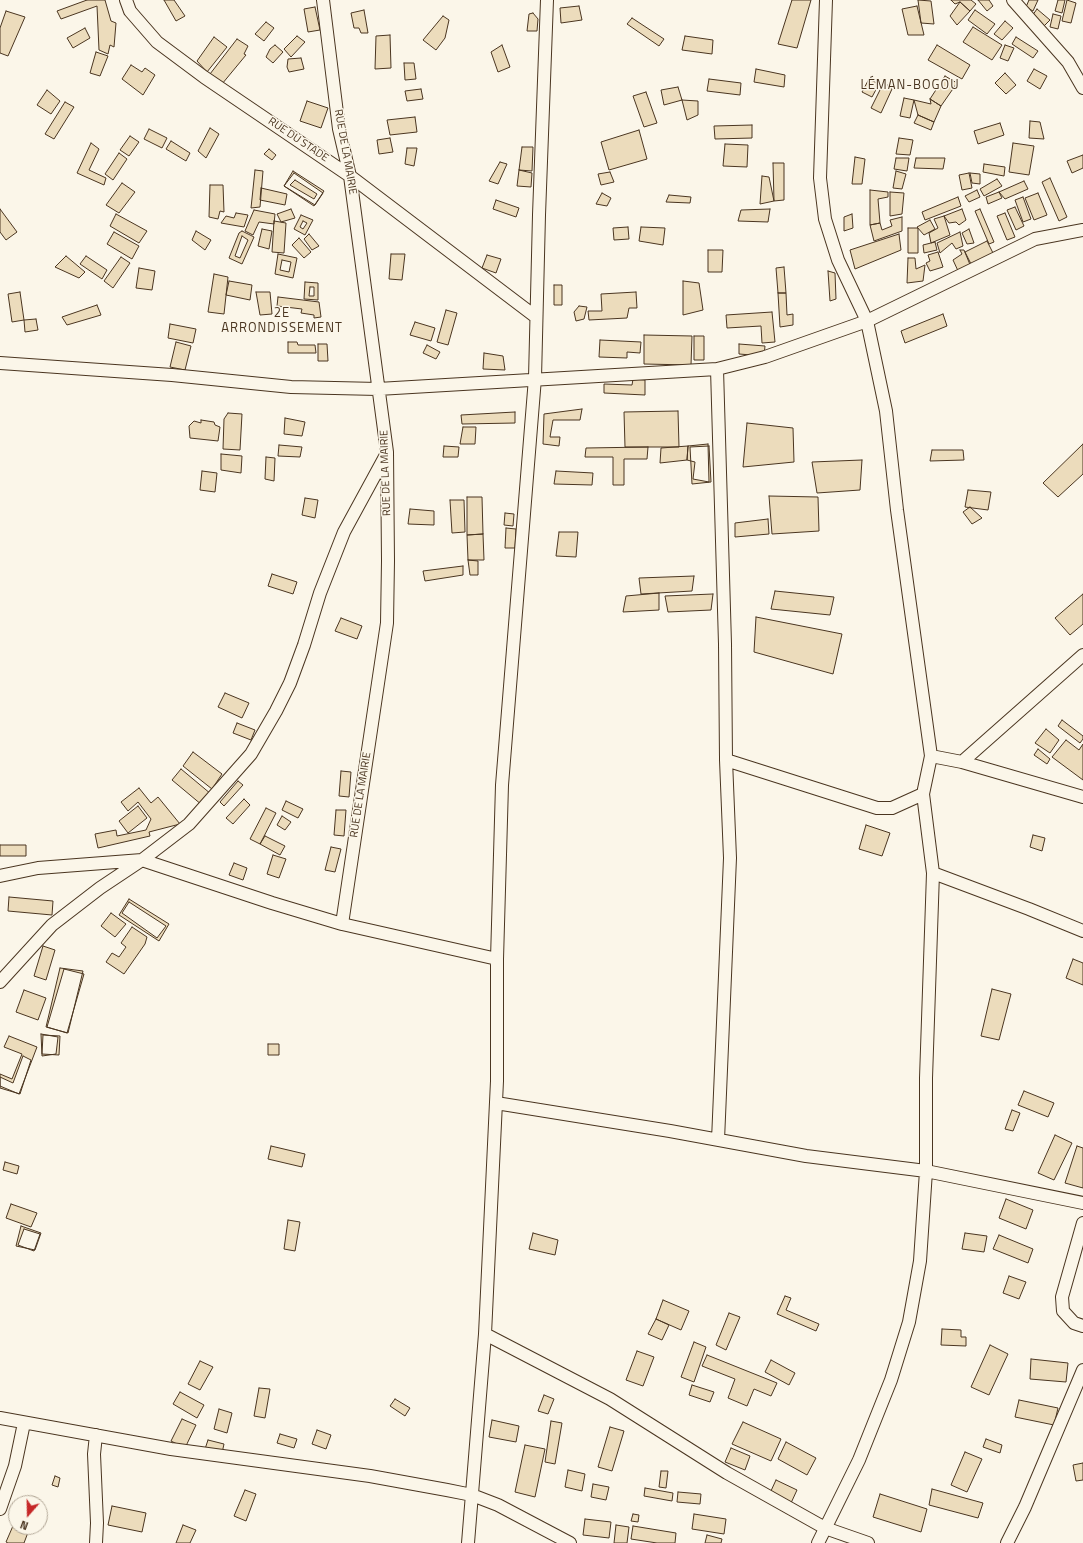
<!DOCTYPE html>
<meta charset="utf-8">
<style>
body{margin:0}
#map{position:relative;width:1083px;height:1543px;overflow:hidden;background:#fbf6e9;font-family:"Titillium Web",sans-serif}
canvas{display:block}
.north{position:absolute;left:8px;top:1495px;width:40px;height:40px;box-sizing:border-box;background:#fbf6e9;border:1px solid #b4a999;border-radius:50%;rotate:200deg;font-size:11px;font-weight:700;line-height:16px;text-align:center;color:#4a3520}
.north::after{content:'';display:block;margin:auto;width:14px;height:18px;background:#c62828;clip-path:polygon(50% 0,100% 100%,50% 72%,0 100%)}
</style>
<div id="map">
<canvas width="1083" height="1543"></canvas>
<div class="north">N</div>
</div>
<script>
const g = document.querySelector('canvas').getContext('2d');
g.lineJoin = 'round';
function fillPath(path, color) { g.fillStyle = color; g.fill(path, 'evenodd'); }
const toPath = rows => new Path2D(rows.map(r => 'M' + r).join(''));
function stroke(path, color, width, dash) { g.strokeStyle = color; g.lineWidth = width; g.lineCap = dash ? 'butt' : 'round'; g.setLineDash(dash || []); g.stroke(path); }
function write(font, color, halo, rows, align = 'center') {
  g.font = font + ' "Titillium Web",sans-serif'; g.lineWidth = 3; g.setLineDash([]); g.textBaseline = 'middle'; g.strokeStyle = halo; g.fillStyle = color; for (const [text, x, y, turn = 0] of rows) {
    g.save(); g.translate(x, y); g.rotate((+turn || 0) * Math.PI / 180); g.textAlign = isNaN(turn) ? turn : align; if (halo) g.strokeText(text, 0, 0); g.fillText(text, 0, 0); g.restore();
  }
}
const building = toPath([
 [87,0,105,0,111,21,116,23,114,47,110,45,108,54,99,50,97,6,61,19,57,11,87,0],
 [164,0,174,0,185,16,176,21,164,0],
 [792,0,811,0,797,48,778,44,792,0],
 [918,0,931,1,934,24,921,23,918,0],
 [951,0,971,0,976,4,970,11,960,2,955,4,951,0],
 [978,0,989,0,993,6,987,11,978,0],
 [1029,0,1038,0,1033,11,1026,7,1029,0],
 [1058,0,1065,0,1062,13,1055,11,1058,0],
 [1067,0,1076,3,1071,23,1062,21,1067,0],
 [960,2,970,11,957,25,950,16,960,2],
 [579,6,582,20,561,23,560,8,579,6],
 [917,6,924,35,908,35,902,9,917,6],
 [315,7,320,30,308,32,304,9,315,7],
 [1037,9,1050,20,1044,26,1032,16,1037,9],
 [364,10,368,33,361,33,359,28,354,28,351,13,364,10],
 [975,10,995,24,987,34,968,20,975,10],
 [6,11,25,17,8,56,0,53,0,28,6,11],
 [533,13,538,19,537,31,527,31,529,14,533,13],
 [1053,14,1061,16,1058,29,1050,27,1053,14],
 [443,16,449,20,445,38,436,50,423,40,443,16],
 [632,18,664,39,659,46,627,24,632,18],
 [1005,21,1013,28,1002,40,994,34,1005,21],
 [266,22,274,28,264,41,255,34,266,22],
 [973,27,1002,45,992,60,963,42,973,27],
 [85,28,90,38,73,48,67,38,85,28],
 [390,35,391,68,375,69,376,36,390,35],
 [297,36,305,42,291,57,284,49,297,36],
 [685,36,713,40,712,54,682,50,685,36],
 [214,37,227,47,207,72,197,61,214,37],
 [1016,37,1038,51,1033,58,1012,44,1016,37],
 [237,39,248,46,244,54,246,55,222,84,210,74,237,39],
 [275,45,283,52,273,63,266,57,270,49,275,45],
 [502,45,510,67,498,72,491,52,502,45],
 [937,45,970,65,962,79,928,60,937,45],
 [1005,45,1014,48,1008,61,1000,58,1005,45],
 [96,52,108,56,100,76,90,73,96,52],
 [301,58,304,69,289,72,287,67,288,59,301,58],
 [404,63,414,63,416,79,405,80,404,63],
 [131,65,142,72,145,68,155,75,143,95,122,79,131,65],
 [756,69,785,75,784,87,754,82,756,69],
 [1034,69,1047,76,1040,89,1027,81,1034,69],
 [1005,73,1016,85,1006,94,995,83,1005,73],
 [945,76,957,83,941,106,930,99,945,76],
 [709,79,741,83,740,95,707,91,709,79],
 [869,79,879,84,872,97,862,92,869,79],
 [884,82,892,89,881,113,871,108,884,82],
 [678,87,682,100,664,105,661,90,678,87],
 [421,89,423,99,407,101,405,91,421,89],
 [47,90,60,101,51,114,37,105,47,90],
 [646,92,657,123,644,127,633,96,646,92],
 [904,98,914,100,910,118,900,116,904,98],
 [930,99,941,106,934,122,918,115,914,100,931,104,930,99],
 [682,100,698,101,698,115,687,120,682,100],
 [307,101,328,108,321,128,300,121,307,101],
 [65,102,74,107,54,139,45,134,65,102],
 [918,115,934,122,931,130,914,123,918,115],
 [415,117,417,132,390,135,387,120,415,117],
 [1030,121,1040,122,1044,139,1029,138,1030,121],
 [1000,123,1004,135,978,144,974,131,1000,123],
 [752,125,752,138,715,139,714,126,752,125],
 [210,128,219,134,206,158,198,151,210,128],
 [149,129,167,138,162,148,144,139,149,129],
 [639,130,647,159,609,170,601,142,639,130],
 [130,136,139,142,129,156,120,150,130,136],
 [390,138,393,152,379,154,377,140,390,138],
 [899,138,913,140,910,155,896,154,899,138],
 [171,141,190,153,186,161,166,149,171,141],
 [91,143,99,149,89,170,106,178,104,185,77,173,91,143],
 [1013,143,1034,146,1029,175,1009,172,1013,143],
 [725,144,748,145,747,167,723,166,725,144],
 [522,147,533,147,532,171,519,170,522,147],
 [407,148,417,148,414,166,405,164,407,148],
 [269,149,276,155,272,160,264,154,269,149],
 [119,153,127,159,113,180,105,174,119,153],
 [1083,155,1083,168,1072,173,1067,161,1083,155],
 [855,157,865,159,862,184,852,184,855,157],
 [896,158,909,158,907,171,894,169,896,158],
 [916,158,945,158,943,169,914,168,916,158],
 [500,162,507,164,498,184,489,181,500,162],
 [773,163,784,163,784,200,774,201,773,163],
 [984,164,1005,167,1004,176,983,172,984,164],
 [255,170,263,171,260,207,251,208,255,170],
 [519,170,532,173,531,187,517,186,519,170],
 [293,171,324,191,314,206,284,186,293,171],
 [896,171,906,174,902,189,893,188,896,171],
 [610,172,614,182,601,185,598,174,610,172],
 [294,173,323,193,315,205,284,186,294,173],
 [969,173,972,188,962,190,959,175,969,173],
 [970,173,980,174,980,184,972,183,970,173],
 [762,176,769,177,774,201,760,204,762,176],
 [1050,178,1067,217,1059,221,1042,182,1050,178],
 [997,179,1002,186,984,196,980,189,997,179],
 [295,180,317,194,314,199,290,185,295,180],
 [1024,181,1028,189,1005,199,999,192,1024,181],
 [122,183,135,192,119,213,106,205,122,183],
 [210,185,223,185,224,212,220,211,218,219,209,217,210,185],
 [261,188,287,194,285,205,260,200,261,188],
 [870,190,888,192,888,197,878,199,880,223,870,225,870,190],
 [977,190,980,197,969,202,965,196,977,190],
 [890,192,904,193,902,214,890,216,890,192],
 [999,192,1002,198,988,204,986,197,999,192],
 [602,193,611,198,607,206,596,204,602,193],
 [1038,193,1047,215,1034,220,1025,198,1038,193],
 [669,195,691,197,690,203,666,202,669,195],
 [958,197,961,206,925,220,922,212,958,197],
 [1023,197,1031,219,1023,222,1015,200,1023,197],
 [496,200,519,208,516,217,493,209,496,200],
 [1015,207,1024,226,1016,230,1007,210,1015,207],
 [0,209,17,232,6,240,0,232,0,209],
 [291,209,295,218,281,222,277,214,291,209],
 [770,209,768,222,738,221,741,210,770,209],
 [962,209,966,220,959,225,956,222,949,223,944,216,962,209],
 [980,209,994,242,989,244,975,211,980,209],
 [254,210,275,214,274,224,259,222,253,235,245,231,254,210],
 [236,213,248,215,244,227,221,223,226,216,234,218,236,213],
 [1005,213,1015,237,1007,240,997,216,1005,213],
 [116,214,147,231,139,243,110,226,116,214],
 [852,214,853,228,844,231,844,217,852,214],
 [301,215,313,220,305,235,294,229,301,215],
 [944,216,950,235,931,243,929,233,938,228,934,219,944,216],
 [902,217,902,231,874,241,870,225,880,223,882,230,892,226,890,220,902,217],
 [930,220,935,229,924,235,917,227,930,220],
 [274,221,286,223,284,253,272,252,274,221],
 [303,221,307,223,303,229,300,227,303,221],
 [628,227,629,239,614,240,613,228,628,227],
 [641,227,665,228,663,245,639,241,641,227],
 [908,228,918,228,918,253,908,253,908,228],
 [262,229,272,231,269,249,258,246,262,229],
 [969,229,974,243,967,244,962,233,969,229],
 [196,231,211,240,205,250,192,240,196,231],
 [242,231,254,237,242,264,229,258,239,233,242,231],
 [114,232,139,246,132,259,107,244,114,232],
 [960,232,963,246,956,249,952,243,940,253,937,243,960,232],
 [309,234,319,246,312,250,304,239,309,234],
 [899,234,901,250,855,269,850,250,899,234],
 [242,236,248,240,240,258,235,256,242,236],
 [299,238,311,252,304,258,292,245,299,238],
 [987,241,995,257,973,268,965,252,987,241],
 [935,242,937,250,924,253,923,245,935,242],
 [708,250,723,250,722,272,708,272,708,250],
 [960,250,964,250,971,267,959,273,953,260,962,254,960,250],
 [938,252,943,267,930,271,926,263,930,261,928,255,938,252],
 [278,254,297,258,293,278,275,274,278,254],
 [391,254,405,254,402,280,389,279,391,254],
 [487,255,501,259,496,273,482,268,487,255],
 [66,256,85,272,79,278,55,267,66,256],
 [86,256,107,270,102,279,80,264,86,256],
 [121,257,130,263,113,288,104,281,121,257],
 [908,258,915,258,916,269,925,265,923,281,907,283,908,258],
 [282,260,291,262,289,272,280,270,282,260],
 [784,267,786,293,778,293,776,268,784,267],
 [139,268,155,271,152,290,136,288,139,268],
 [828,271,835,273,836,299,830,301,828,271],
 [214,274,228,277,224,314,208,312,214,274],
 [229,281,252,285,250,300,226,295,229,281],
 [683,281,699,283,703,310,683,315,683,281],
 [305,282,318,283,318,300,304,299,305,282],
 [554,285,562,285,562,305,554,305,554,285],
 [310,287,314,287,314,296,309,296,310,287],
 [20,292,24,320,12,322,8,294,20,292],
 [256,292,270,292,272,314,260,315,256,292],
 [636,292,637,308,629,308,627,318,589,320,588,311,602,311,601,294,636,292],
 [778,293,786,293,787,315,793,314,793,325,780,327,778,293],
 [278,297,319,302,321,317,314,318,314,315,301,313,302,309,277,306,278,297],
 [97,305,101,315,67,325,62,317,97,305],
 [579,306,587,307,584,319,576,321,574,312,579,306],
 [446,310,457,313,448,345,437,342,446,310],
 [772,312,775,342,762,343,761,326,727,328,726,315,772,312],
 [943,314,947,326,905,343,901,331,943,314],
 [36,319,38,330,25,332,24,320,36,319],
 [415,322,435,328,431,341,410,335,415,322],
 [170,324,196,329,193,343,168,338,170,324],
 [644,335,692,336,691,365,644,364,644,335],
 [694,336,704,336,704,360,694,360,694,336],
 [600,340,641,342,640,353,627,352,627,358,599,357,600,340],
 [176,342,191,346,185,370,170,367,176,342],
 [288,342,297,342,298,345,315,345,316,353,288,353,288,342],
 [318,344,327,344,328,361,318,361,318,344],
 [739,344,765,346,764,356,739,354,739,344],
 [427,345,440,352,436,359,423,353,427,345],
 [484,353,503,356,505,370,483,369,484,353],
 [633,379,645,380,645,395,604,393,604,384,632,385,633,379],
 [582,409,580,420,553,420,550,437,560,437,559,446,543,444,544,414,582,409],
 [678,411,679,447,625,447,624,412,678,411],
 [515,412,515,423,462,424,461,415,515,412],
 [228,413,242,414,240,450,223,449,224,419,228,413],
 [285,418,305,422,302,436,284,434,285,418],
 [201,420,214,422,215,425,220,427,218,441,190,438,189,426,194,421,201,423,201,420],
 [747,423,793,428,794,462,743,467,747,423],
 [463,427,476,427,475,444,460,444,463,427],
 [708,444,709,482,693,479,695,462,687,460,688,446,708,444],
 [1083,444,1083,474,1058,497,1043,483,1083,444],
 [279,445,302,447,300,457,278,456,279,445],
 [444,446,459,447,458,457,443,457,444,446],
 [688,446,687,460,660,463,661,448,688,446],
 [709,446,711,482,692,484,690,447,709,446],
 [648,447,647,459,624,459,624,485,613,485,613,457,585,457,586,448,648,447],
 [932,450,963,450,964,460,930,461,932,450],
 [221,454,242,456,241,473,221,470,221,454],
 [266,457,275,458,274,481,265,479,266,457],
 [862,460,860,490,817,493,812,462,862,460],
 [202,471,217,473,215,492,200,490,202,471],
 [556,471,593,473,592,485,554,484,556,471],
 [968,490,991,492,988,510,965,507,968,490],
 [769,496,818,497,819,531,772,534,769,496],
 [467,497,482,497,483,534,467,535,467,497],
 [305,498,318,500,315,518,302,515,305,498],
 [450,500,464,500,465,532,452,533,450,500],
 [970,507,982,518,972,524,963,512,970,507],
 [410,509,434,511,434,525,408,524,410,509],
 [505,513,514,514,513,526,504,525,505,513],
 [768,519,769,534,735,537,735,523,768,519],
 [506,528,516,529,515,548,505,548,506,528],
 [559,532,578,532,576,557,556,556,559,532],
 [483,534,484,560,468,560,467,535,483,534],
 [468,560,478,561,478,575,470,575,468,560],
 [463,566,463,575,425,581,423,571,463,566],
 [272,574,297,582,293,594,268,586,272,574],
 [694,576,692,591,641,594,639,578,694,576],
 [775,591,834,597,830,615,771,609,775,591],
 [659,593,659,610,623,612,626,596,659,593],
 [713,594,711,610,668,612,665,596,713,594],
 [1083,594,1083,624,1070,635,1055,618,1083,594],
 [756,617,842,634,833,674,754,652,756,617],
 [341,618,362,626,357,639,335,631,341,618],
 [225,693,249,703,242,718,218,707,225,693],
 [1062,720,1083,736,1083,739,1080,743,1058,726,1062,720],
 [237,723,255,730,251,740,233,733,237,723],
 [1046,729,1059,740,1050,753,1035,743,1046,729],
 [1066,740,1079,750,1083,744,1083,780,1052,757,1066,740],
 [1038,749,1050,759,1047,764,1034,755,1038,749],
 [193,752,222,774,212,789,183,766,193,752],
 [181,769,211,794,202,805,172,780,181,769],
 [341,771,351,772,349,797,339,796,341,771],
 [238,781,243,785,224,806,220,802,238,781],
 [139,788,151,803,158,797,180,824,149,832,150,836,98,848,95,834,116,830,117,836,146,830,151,819,138,802,128,811,121,802,139,788],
 [244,799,250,805,233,824,226,818,244,799],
 [286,801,303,809,298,818,282,810,286,801],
 [138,806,147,818,128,833,119,821,138,806],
 [266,808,276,813,260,844,250,839,266,808],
 [336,810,346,810,344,836,334,835,336,810],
 [282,816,291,822,285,830,277,825,282,816],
 [866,825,890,833,882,856,859,849,866,825],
 [1033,835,1045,838,1042,851,1030,847,1033,835],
 [265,836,285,846,280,855,260,844,265,836],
 [0,845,26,845,26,856,0,856,0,845],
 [331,847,341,849,335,872,325,870,331,847],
 [273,855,286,859,279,878,267,874,273,855],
 [234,863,247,868,243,880,229,875,234,863],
 [9,897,53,901,52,915,8,911,9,897],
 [129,899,169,924,159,941,119,915,129,899],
 [129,902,166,926,157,938,122,913,129,902],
 [111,913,126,924,115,937,101,926,111,913],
 [132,927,147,937,145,944,124,974,106,962,112,953,119,957,126,947,121,943,132,927],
 [43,946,55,950,46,980,34,976,43,946],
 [1073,959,1083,963,1083,985,1066,978,1073,959],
 [60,968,83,971,68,1033,46,1027,60,968],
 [64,969,84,974,67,1033,47,1027,64,969],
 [992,989,1011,994,999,1040,981,1036,992,989],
 [24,990,46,998,38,1020,16,1012,24,990],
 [41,1034,58,1037,56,1054,42,1056,41,1034],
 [43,1035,60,1036,59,1055,42,1054,43,1035],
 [9,1036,37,1047,19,1094,0,1086,0,1074,12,1079,22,1054,4,1047,9,1036],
 [268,1044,279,1044,279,1055,268,1055,268,1044],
 [23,1056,31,1060,20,1094,0,1088,0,1077,13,1083,23,1056],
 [1024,1091,1054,1103,1048,1117,1018,1105,1024,1091],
 [1012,1110,1020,1113,1013,1131,1005,1129,1012,1110],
 [1055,1135,1072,1143,1054,1180,1038,1173,1055,1135],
 [271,1146,305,1154,302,1167,268,1159,271,1146],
 [1077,1146,1083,1148,1083,1188,1065,1183,1077,1146],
 [5,1162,19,1166,17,1174,3,1170,5,1162],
 [1006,1199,1033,1210,1026,1229,999,1218,1006,1199],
 [11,1204,37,1213,31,1227,6,1218,11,1204],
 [288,1220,300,1222,295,1251,284,1249,288,1220],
 [21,1226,41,1233,35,1250,16,1246,21,1226],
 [24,1229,40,1234,34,1251,18,1245,24,1229],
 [533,1233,558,1240,555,1255,529,1249,533,1233],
 [965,1233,987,1236,984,1252,962,1249,965,1233],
 [999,1235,1033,1249,1028,1263,993,1249,999,1235],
 [1009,1276,1026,1282,1019,1299,1003,1293,1009,1276],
 [785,1296,791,1298,786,1310,819,1324,816,1331,777,1314,785,1296],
 [663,1300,689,1311,681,1330,656,1319,663,1300],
 [729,1313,740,1317,726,1350,716,1345,729,1313],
 [656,1319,669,1325,662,1340,648,1334,656,1319],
 [942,1329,961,1330,961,1337,966,1337,966,1346,941,1345,942,1329],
 [694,1342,706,1347,694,1382,681,1377,694,1342],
 [990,1345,1008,1354,989,1395,971,1387,990,1345],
 [637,1351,654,1357,643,1386,626,1380,637,1351],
 [707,1355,777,1383,771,1396,754,1389,747,1406,728,1398,735,1379,702,1366,707,1355],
 [1031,1359,1068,1363,1066,1382,1030,1379,1031,1359],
 [771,1360,795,1373,789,1385,765,1372,771,1360],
 [200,1361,213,1367,200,1390,188,1384,200,1361],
 [692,1385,714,1392,710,1402,689,1395,692,1385],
 [259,1388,270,1389,265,1418,254,1416,259,1388],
 [180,1392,204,1405,197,1418,173,1404,180,1392],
 [544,1395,554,1399,548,1414,538,1411,544,1395],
 [395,1399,410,1408,405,1416,390,1406,395,1399],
 [1019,1400,1058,1408,1054,1425,1015,1417,1019,1400],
 [219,1409,232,1413,227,1433,214,1429,219,1409],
 [182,1419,196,1425,185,1448,171,1441,182,1419],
 [492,1420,519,1426,516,1442,489,1437,492,1420],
 [551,1421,562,1423,555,1464,545,1462,551,1421],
 [743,1422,781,1439,771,1461,732,1444,743,1422],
 [610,1427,624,1431,612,1471,598,1467,610,1427],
 [317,1430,331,1435,326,1449,312,1444,317,1430],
 [280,1434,297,1439,294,1448,277,1443,280,1434],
 [986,1439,1002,1445,1000,1453,983,1447,986,1439],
 [208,1440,224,1444,222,1453,205,1449,208,1440],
 [786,1442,816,1458,807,1475,778,1459,786,1442],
 [525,1445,545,1449,535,1497,515,1492,525,1445],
 [731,1448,750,1456,745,1470,725,1462,731,1448],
 [965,1452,982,1459,967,1492,951,1485,965,1452],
 [1083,1463,1083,1480,1076,1481,1073,1465,1083,1463],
 [568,1470,585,1474,582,1491,565,1487,568,1470],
 [661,1471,668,1471,666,1488,659,1487,661,1471],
 [55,1476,60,1478,58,1487,52,1485,55,1476],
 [776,1480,797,1490,791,1503,770,1493,776,1480],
 [593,1484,609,1487,606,1500,591,1497,593,1484],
 [645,1488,673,1493,672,1501,644,1496,645,1488],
 [932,1489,983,1503,978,1518,929,1505,932,1489],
 [245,1490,256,1494,246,1521,234,1516,245,1490],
 [678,1492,701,1494,700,1504,677,1502,678,1492],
 [880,1494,927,1509,921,1532,873,1517,880,1494],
 [112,1506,146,1513,142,1532,108,1525,112,1506],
 [633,1514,639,1515,638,1522,631,1521,633,1514],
 [694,1514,726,1519,724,1534,692,1529,694,1514],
 [16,1519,16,1527,30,1527,24,1543,8,1543,6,1542,16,1519],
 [585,1519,611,1522,609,1538,583,1535,585,1519],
 [183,1525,196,1530,190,1543,176,1543,183,1525],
 [616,1525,629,1527,627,1543,614,1543,616,1525],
 [633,1526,676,1533,675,1543,657,1543,631,1539,633,1526],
 [707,1535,722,1539,721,1543,705,1543,707,1535]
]);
const street = toPath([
 [126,0,130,11,157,42,204,77,350,176,536,317],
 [323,0,339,129,350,176,387,452,388,561,387,623,342,924],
 [1013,0,1068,62,1083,88],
 [0,363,172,375,291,387,378,389,717,369,765,357,867,321,1035,239,1083,230],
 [717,369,725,644,726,760,730,858,718,1140],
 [931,756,962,762,1083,655],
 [726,760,877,808,892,808,923,794],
 [962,762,1083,797],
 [933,873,1029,909,1083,931],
 [0,876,38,868,142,860,189,824,251,754,276,711,290,683,304,645,320,593,344,532,387,453],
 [0,982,52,925,100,888,142,860,272,903,342,924,497,959],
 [496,1103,670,1131,806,1156,926,1171,1083,1203],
 [1083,1223,1062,1297,1063,1311,1074,1323,1083,1326],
 [485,1334,610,1399,727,1473,825,1528,868,1543],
 [0,1418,171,1449,370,1476,447,1490,472,1495,498,1505,570,1543],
 [0,1509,15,1466,24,1423],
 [96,1543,97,1523,94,1454,96,1435],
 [468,1543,485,1334,497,1081,497,959,502,785,535,378,539,215,547,0],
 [818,1543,859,1460,891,1380,909,1322,920,1261,926,1171,926,1078,933,873,923,794,931,756,897,510,886,411,867,321,838,260,825,219,820,178,826,0],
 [1007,1543,1025,1507,1083,1370]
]);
const streetNames = [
 ["RUE DU STADE",298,140,34],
 ["RUE DE LA MAIRIE",345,152,80],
 ["RUE DE LA MAIRIE",386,473,-92],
 ["RUE DE LA MAIRIE",361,795,-81]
];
const quarterNames = [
 ["LÉMAN-BOGOU",910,86],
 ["2E",282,314],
 ["ARRONDISSEMENT",282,329]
];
fillPath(building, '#ecdcbc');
stroke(building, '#4a3520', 1);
stroke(street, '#4a3520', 14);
stroke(street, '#fbf6e9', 12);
write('11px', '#4a3520', '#fbf6e9', streetNames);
g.letterSpacing = '1px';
write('13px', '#4a3520', '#fbf6e9', quarterNames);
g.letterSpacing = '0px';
</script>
